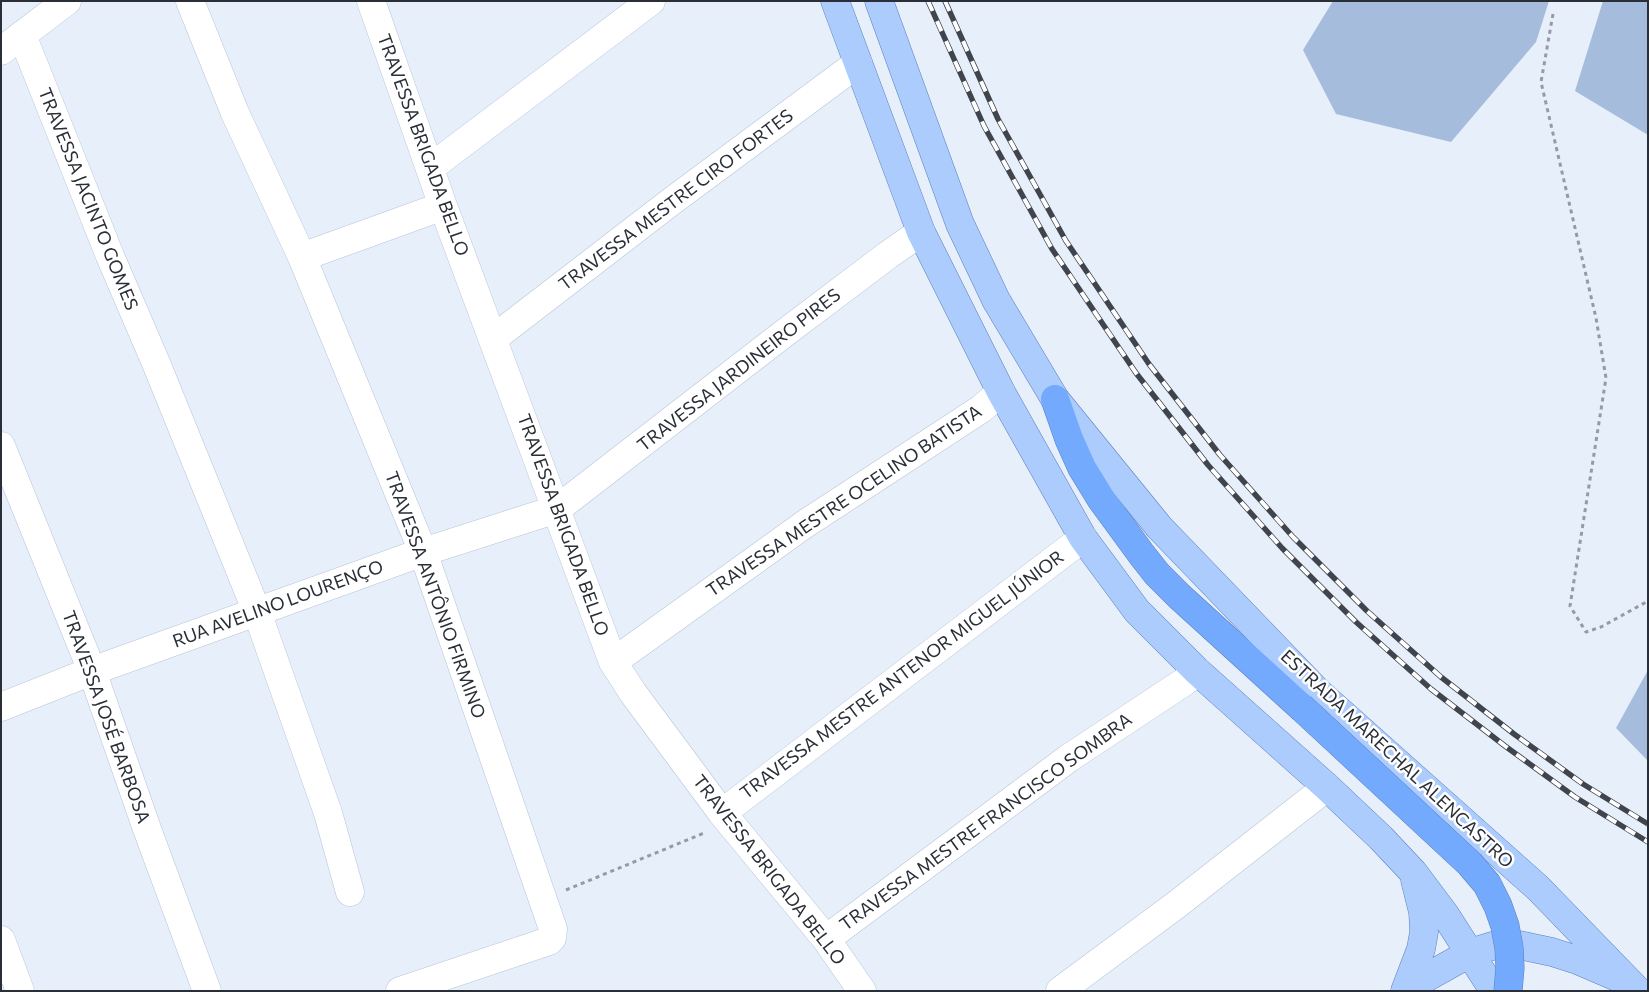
<!DOCTYPE html>
<meta charset="utf-8">
<style>
body{margin:0}
#map{position:relative;width:1649px;height:992px;overflow:hidden;background:#e7effb;font-family:Commissioner,sans-serif}
canvas{display:block}
.frame{position:absolute;inset:0;border:2px solid #2a2f37;pointer-events:none}
</style>
<div id="map">
<canvas width="1649" height="992"></canvas>
<div class="frame"></div>
</div>
<script>
const g = document.querySelector('canvas').getContext('2d');
g.lineJoin = 'round';
function fillPath(path, color) { g.fillStyle = color; g.fill(path, 'evenodd'); }
const toPath = rows => new Path2D(rows.map(r => 'M' + r).join(''));
function stroke(path, color, width, dash) { g.strokeStyle = color; g.lineWidth = width; g.lineCap = dash ? 'butt' : 'round'; g.setLineDash(dash || []); g.stroke(path); }
function write(font, color, halo, rows, align = 'center') {
  g.font = font + ' Commissioner,sans-serif'; g.lineWidth = 5; g.setLineDash([]); g.textBaseline = 'middle'; g.strokeStyle = halo; g.fillStyle = color; for (const [text, x, y, turn = 0] of rows) {
    g.save(); g.translate(x, y); g.rotate((+turn || 0) * Math.PI / 180); g.textAlign = isNaN(turn) ? turn : align; if (halo) g.strokeText(text, 0, 0); g.fillText(text, 0, 0); g.restore();
  }
}
const green = toPath([
 [1333,1,1549,1,1536,42,1451,142,1336,114,1303,50],
 [1603,1,1648,1,1648,135,1575,91],
 [1648,670,1648,761,1616,728]
]);
const path = toPath([
 [1553,14,1541,82,1596,318,1606,378,1570,606,1586,632,1601,627,1648,601],
 [566,890,704,833]
]);
const street = toPath([
 [190,1,235,113,302,257,423,552,553,929,552,938,549,941,400,991],
 [371,1,443,206,613,662,633,693,722,813,826,939,862,991],
 [22,35,110,256,156,363,257,612,328,813,350,892],
 [430,168,651,1],
 [302,257,443,206],
 [494,338,672,201,858,63],
 [1,446,92,671,147,829,207,991],
 [613,662,805,524,981,409,1001,392],
 [1,707,92,671,423,552,557,509,782,335,888,255,921,232],
 [722,813,1083,538],
 [826,939,1069,758,1184,682,1197,671],
 [1,940,20,991],
 [1060,991,1176,905,1327,787]
]);
const secondary = toPath([
 [1,51,67,1]
]);
const primary = toPath([
 [835,1,921,232,1001,392,1083,538,1137,611,1197,671,1327,787,1381,838,1413,872,1446,916,1494,991],
 [879,1,960,224,996,300,1055,399,1159,527,1318,692,1538,888,1638,991],
 [1406,989,1470,953,1492,946,1504,945,1519,945,1552,952,1577,960,1619,978],
 [1405,991,1421,949,1424,932,1423,912,1415,880]
]);
const highway = toPath([
 [1055,399,1069,439,1082,468,1101,499,1142,555,1157,574,1179,596,1301,707]
]);
const rail = toPath([
 [928,1,984,126,1052,249,1136,373,1208,465,1282,548,1356,622,1431,689,1505,746,1575,797,1648,842],
 [945,1,998,119,1066,241,1149,364,1220,455,1293,537,1367,611,1441,677,1514,734,1583,784,1648,824]
]);
const highwayBridge = toPath([
 [1301,707,1470,864,1487,884,1498,906,1505,926,1509,948,1510,968,1508,991]
]);
const streetNames = [
 ["TRAVESSA BRIGADA BELLO",423,145,70],
 ["TRAVESSA JACINTO GOMES",88,199,68],
 ["TRAVESSA MESTRE CIRO FORTES",676,200,-37],
 ["TRAVESSA JARDINEIRO PIRES",739,370,-38],
 ["TRAVESSA MESTRE OCELINO BATISTA",844,501,-34],
 ["TRAVESSA BRIGADA BELLO",563,525,70],
 ["TRAVESSA ANTÔNIO FIRMINO",435,595,70],
 ["RUA AVELINO LOURENÇO",278,604,-20],
 ["TRAVESSA MESTRE ANTENOR MIGUEL JÚNIOR",902,675,-37],
 ["TRAVESSA JOSÉ BARBOSA",106,717,70],
 ["ESTRADA MARECHAL ALENCASTRO",1397,759,43],
 ["TRAVESSA MESTRE FRANCISCO SOMBRA",986,822,-36],
 ["TRAVESSA BRIGADA BELLO",769,870,52]
];
fillPath(green, '#a6bcdd');
stroke(street, '#b7c4d8', 29);
stroke(secondary, '#b7c4d8', 29);
stroke(primary, '#5a7fb8', 29);
stroke(highway, '#5a7fb8', 29);
stroke(path, '#949ba5', 3, [4, 4]);
stroke(street, '#fff', 28);
stroke(secondary, '#fff', 28);
stroke(primary, '#acccfe', 28);
stroke(highway, '#74aafd', 28);
stroke(rail, '#3f444d', 5.5);
stroke(rail, '#fff', 4, [11]);
stroke(highwayBridge, '#5a7fb8', 29, []);
stroke(highwayBridge, '#74aafd', 28);
write('18px', '#2a2f37', '#fff', streetNames);
</script>
